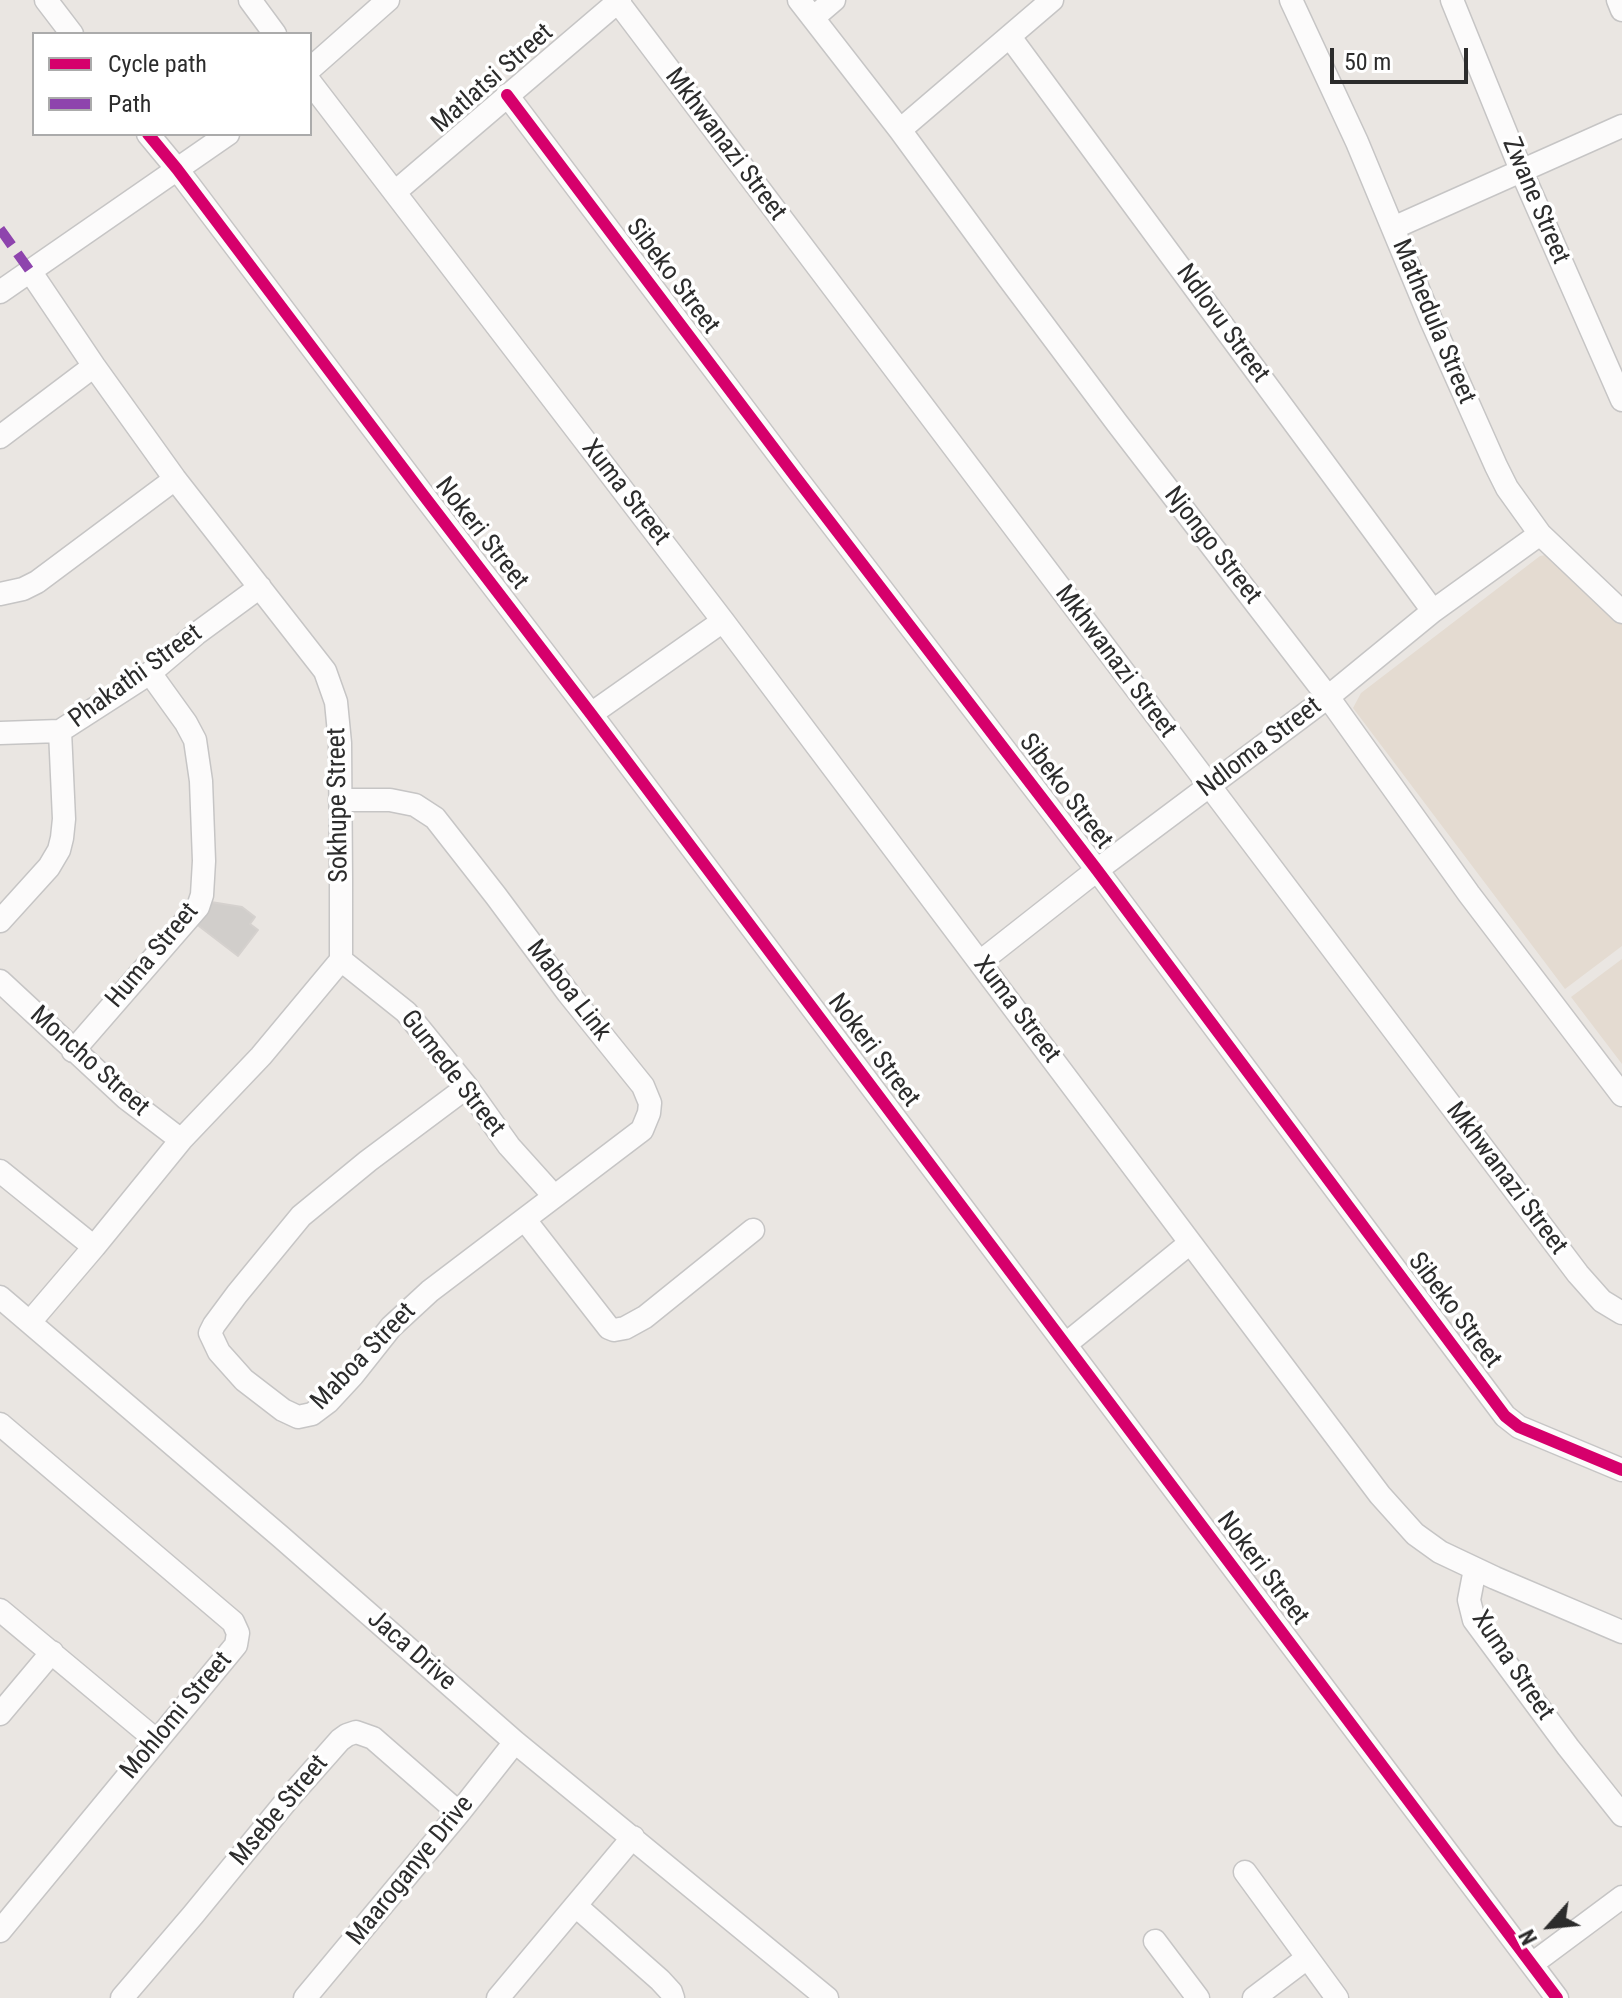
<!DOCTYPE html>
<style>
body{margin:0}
#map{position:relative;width:1622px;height:1998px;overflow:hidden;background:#eae6e2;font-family:"Roboto Condensed",sans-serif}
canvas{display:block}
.legend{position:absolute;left:32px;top:32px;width:280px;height:104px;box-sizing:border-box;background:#fff;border:2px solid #ababab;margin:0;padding:10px 14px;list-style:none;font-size:24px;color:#2c2c2c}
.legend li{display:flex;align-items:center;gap:16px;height:40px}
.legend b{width:40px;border:2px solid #ababab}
.north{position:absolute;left:1510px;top:1886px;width:80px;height:80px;-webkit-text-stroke:6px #fff;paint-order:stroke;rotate:243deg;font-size:22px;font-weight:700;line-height:32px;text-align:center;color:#2c2c2c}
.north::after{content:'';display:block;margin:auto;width:28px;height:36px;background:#2c2c2c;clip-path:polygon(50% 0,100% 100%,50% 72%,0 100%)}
.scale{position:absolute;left:1330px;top:48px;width:138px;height:36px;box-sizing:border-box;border:4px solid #2c2c2c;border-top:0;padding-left:10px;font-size:24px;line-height:28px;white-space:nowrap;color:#2c2c2c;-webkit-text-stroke:6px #fff;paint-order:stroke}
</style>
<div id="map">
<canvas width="1622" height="1998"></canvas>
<ul class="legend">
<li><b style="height:10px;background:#d6006c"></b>Cycle path</li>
<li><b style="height:10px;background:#8e44ad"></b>Path</li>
</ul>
<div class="north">N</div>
<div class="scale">50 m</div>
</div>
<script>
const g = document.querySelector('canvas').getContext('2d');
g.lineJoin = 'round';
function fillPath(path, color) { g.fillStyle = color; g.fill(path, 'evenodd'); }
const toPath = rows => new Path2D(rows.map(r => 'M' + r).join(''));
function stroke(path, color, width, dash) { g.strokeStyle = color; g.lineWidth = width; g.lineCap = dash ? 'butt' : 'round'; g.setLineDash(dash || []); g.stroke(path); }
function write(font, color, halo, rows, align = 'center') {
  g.font = font + ' "Roboto Condensed",sans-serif'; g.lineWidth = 7; g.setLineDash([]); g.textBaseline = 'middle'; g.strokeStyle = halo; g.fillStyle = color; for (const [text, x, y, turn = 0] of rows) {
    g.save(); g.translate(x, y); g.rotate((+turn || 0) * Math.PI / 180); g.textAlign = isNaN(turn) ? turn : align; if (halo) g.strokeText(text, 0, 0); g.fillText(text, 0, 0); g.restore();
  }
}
const education = toPath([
 [1551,554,1622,624,1622,946,1565,989,1353,708,1361,693,1540,556],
 [1622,959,1622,1064,1571,997]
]);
const building = toPath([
 [211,902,242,907,255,917,250,924,258,930,238,956,195,923,211,902]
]);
const minor = toPath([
 [46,0,72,34],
 [250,0,275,34],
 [799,0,900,130,1007,276,1117,423,1328,697,1469,894,1622,1095],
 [1291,0,1357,142,1431,320,1496,466,1507,488,1540,534,1622,612],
 [1452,0,1521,170,1622,400],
 [1618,0,1622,10],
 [618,2,1578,1274,1602,1301,1622,1313],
 [813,18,834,0],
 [1010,37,1433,611],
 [310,69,388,0],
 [310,82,723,621,1380,1495,1415,1534,1440,1552,1495,1578,1622,1632],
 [507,95,794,475,1097,870,1505,1416,1519,1427,1622,1470],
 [900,130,1052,0],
 [148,134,177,169,421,492,591,714,1557,1998],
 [395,192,620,0],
 [1393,228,1622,126],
 [30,271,94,366,175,479,325,671,336,702,340,743,341,879,341,960,261,1056,181,1140,94,1247,30,1322],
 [0,292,228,134],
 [0,437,94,366],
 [0,594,23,589,37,582,175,479],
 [591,714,723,621],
 [0,733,60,731,150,673,196,634,260,587],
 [340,800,390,800,415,805,435,818,496,896,568,993,643,1086,650,1103,649,1113,642,1130,430,1291,391,1327,353,1375,328,1402,312,1414,298,1417,283,1410,244,1380,219,1352,210,1333,214,1325,237,1294,301,1216,368,1161,467,1087],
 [0,921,49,867,59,850,62,838,64,819,60,731],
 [341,960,406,1012,467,1087,509,1146,554,1196],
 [980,962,1097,870,1328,697,1433,611,1540,534],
 [0,981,126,1098,181,1140],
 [73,1051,198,907,202,895,204,861,201,781,195,740,186,723,150,673],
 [0,1171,94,1247],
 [525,1220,609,1328,614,1330,625,1328,645,1317,753,1230],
 [0,1297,281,1537,515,1742,827,1998],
 [1066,1344,1190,1243],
 [0,1424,233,1622,238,1633,236,1645,0,1931],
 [1475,1569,1469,1600,1474,1620,1568,1747,1622,1815],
 [0,1610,156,1740],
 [0,1714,52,1652],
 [1245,1872,1337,1998],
 [576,1906,660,1980,671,1992,673,1998],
 [1155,1941,1198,1998],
 [1532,1964,1622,1897],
 [122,1998,193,1915,288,1799,340,1740,347,1735,356,1732,373,1738,459,1813],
 [305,1998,459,1813,515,1742],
 [498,1998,633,1837],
 [1254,1998,1307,1958]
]);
const quiet = toPath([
 [0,229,30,271]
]);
const cycleway = toPath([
 [507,95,794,475,1097,870,1505,1416,1519,1427,1622,1470],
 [148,134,177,169,421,492,591,714,1557,1998]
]);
const streetNames = [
 ["Matlatsi Street",493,79,-41],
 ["Mkhwanazi Street",725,145,53],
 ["Zwane Street",1535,201,67],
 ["Sibeko Street",672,277,53],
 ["Mathedula Street",1433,322,67],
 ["Ndlovu Street",1222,324,54],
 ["Xuma Street",625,493,52],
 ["Nokeri Street",481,534,52],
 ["Njongo Street",1212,546,52],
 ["Mkhwanazi Street",1115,662,53],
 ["Phakathi Street",136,677,-36],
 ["Ndloma Street",1260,748,-37],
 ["Sibeko Street",1065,792,53],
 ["Sokhupe Street",339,805,-91],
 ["Huma Street",153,956,-50],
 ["Maboa Link",568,991,52],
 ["Xuma Street",1016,1010,53],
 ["Nokeri Street",873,1051,53],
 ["Moncho Street",89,1062,42],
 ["Gumede Street",452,1074,52],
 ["Mkhwanazi Street",1506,1179,53],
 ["Sibeko Street",1454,1311,53],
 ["Maboa Street",364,1357,-46],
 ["Nokeri Street",1262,1569,53],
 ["Jaca Drive",411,1651,41],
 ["Xuma Street",1512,1666,56],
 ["Mohlomi Street",177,1716,-50],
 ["Msebe Street",280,1811,-50],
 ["Maaroganye Drive",411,1871,-51]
];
fillPath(education, '#e4dbd1');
fillPath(building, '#d1cecb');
stroke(building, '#d5d1ce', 2);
stroke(minor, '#c6c5c5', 25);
stroke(minor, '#fcfbfb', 22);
stroke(quiet, '#8e44ad', 10, [20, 10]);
stroke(cycleway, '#d6006c', 12);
write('26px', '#2c2c2c', '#fff', streetNames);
</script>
